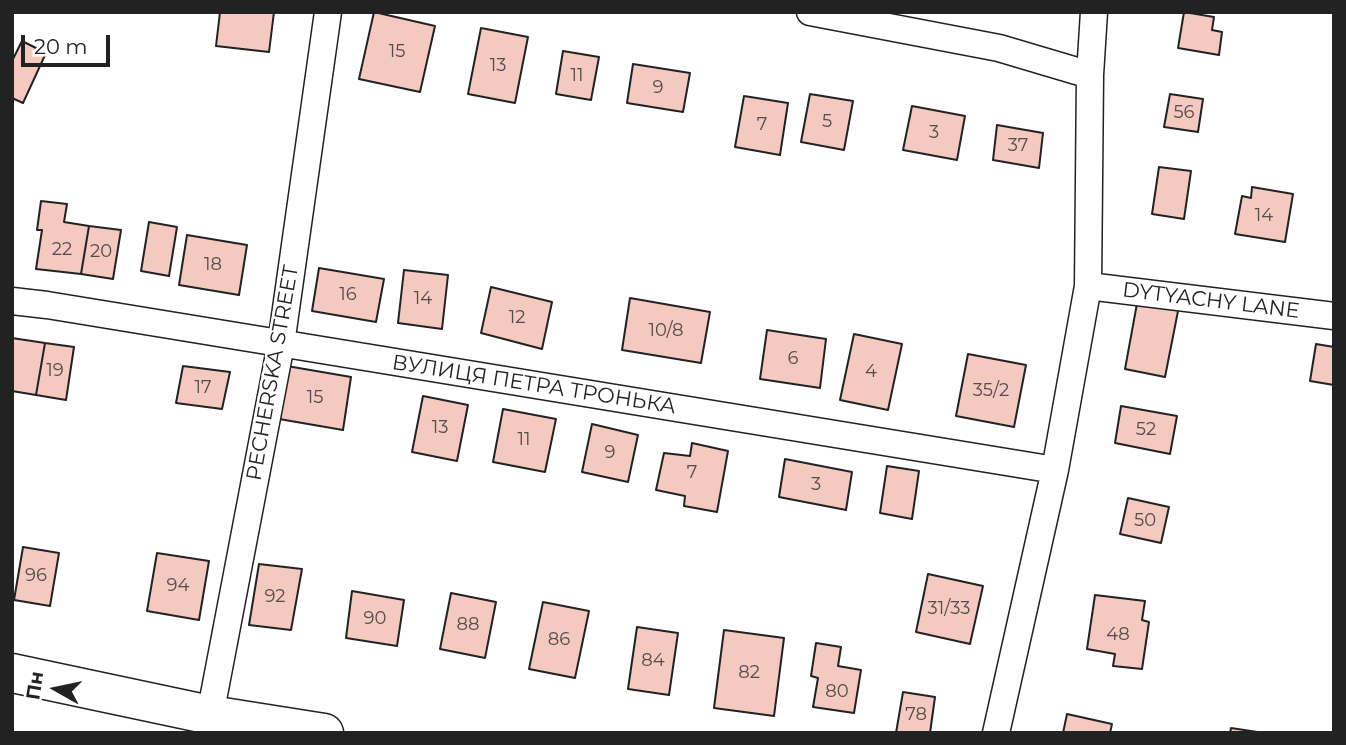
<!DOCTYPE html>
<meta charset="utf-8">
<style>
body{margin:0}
#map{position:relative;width:1346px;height:745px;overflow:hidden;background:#fff;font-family:Montserrat,sans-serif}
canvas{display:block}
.frame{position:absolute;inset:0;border:14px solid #222;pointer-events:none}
.north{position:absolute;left:21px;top:654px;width:70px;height:70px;-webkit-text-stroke:5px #fff;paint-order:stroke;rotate:279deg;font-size:19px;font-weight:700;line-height:28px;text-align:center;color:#222}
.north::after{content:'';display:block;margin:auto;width:24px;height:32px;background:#222;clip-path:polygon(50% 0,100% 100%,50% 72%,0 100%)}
.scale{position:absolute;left:21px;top:35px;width:89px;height:32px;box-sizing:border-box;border:4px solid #222;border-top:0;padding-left:9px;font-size:21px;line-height:24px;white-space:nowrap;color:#222;-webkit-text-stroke:5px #fff;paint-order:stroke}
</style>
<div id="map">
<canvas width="1346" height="745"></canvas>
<div class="frame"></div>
<div class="north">Пн</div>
<div class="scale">20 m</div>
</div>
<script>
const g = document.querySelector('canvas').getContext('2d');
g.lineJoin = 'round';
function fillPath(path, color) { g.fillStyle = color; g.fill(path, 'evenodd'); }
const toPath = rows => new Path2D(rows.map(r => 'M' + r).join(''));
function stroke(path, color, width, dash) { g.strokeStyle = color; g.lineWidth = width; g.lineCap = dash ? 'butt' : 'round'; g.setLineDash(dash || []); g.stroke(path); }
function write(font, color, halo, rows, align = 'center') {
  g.font = font + ' Montserrat,sans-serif'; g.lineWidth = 5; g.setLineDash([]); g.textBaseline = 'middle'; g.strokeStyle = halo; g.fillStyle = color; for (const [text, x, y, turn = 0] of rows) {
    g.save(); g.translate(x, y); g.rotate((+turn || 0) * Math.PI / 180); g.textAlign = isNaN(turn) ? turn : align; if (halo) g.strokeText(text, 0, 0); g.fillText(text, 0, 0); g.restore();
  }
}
const building = toPath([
 [220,12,274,12,269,52,216,46,220,12],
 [374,12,435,26,420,92,359,79,374,12],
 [1184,12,1214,17,1212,30,1222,32,1219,55,1178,48,1184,12],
 [481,28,528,37,515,103,468,94,481,28],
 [22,41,46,53,23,103,12,98,12,61,22,41],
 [563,51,599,57,591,100,556,94,563,51],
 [633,64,690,73,683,112,627,103,633,64],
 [810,94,853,101,844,150,801,142,810,94],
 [1170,94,1203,99,1198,132,1164,127,1170,94],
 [744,96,788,103,780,155,735,147,744,96],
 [912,106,965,116,957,160,903,150,912,106],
 [997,125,1043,133,1039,168,993,160,997,125],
 [1159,167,1191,171,1184,219,1152,214,1159,167],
 [1252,187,1293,194,1285,242,1235,234,1242,196,1251,198,1252,187],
 [41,201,67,204,64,222,89,226,81,274,36,269,42,230,37,230,41,201],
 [149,222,177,227,169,276,141,271,149,222],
 [89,226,121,230,113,279,81,274,89,226],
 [187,235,247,245,239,295,179,285,187,235],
 [319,268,384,279,376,322,312,311,319,268],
 [404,270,448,275,442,329,398,323,404,270],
 [491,287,552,302,542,349,481,333,491,287],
 [630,298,710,312,701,363,622,350,630,298],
 [1138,298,1179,306,1165,377,1125,369,1138,298],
 [767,330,826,339,820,388,760,379,767,330],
 [854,334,902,344,888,410,840,400,854,334],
 [12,338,45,343,36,395,12,391,12,338],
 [45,343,74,347,66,400,36,395,45,343],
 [1316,344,1334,347,1334,385,1310,381,1316,344],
 [968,354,1026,365,1014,427,956,416,968,354],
 [183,366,230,372,222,409,176,403,183,366],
 [287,366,351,377,343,430,279,419,287,366],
 [423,396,468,405,457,461,412,452,423,396],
 [1121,406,1177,416,1170,454,1115,443,1121,406],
 [503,409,556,419,545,472,493,462,503,409],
 [592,424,638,435,628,482,582,472,592,424],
 [692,443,728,451,717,512,684,506,685,496,656,490,664,453,690,456,692,443],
 [785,459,852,472,846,510,779,497,785,459],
 [887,466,919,471,912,519,880,513,887,466],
 [1128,498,1169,507,1161,543,1120,534,1128,498],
 [23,547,59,553,50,606,14,600,23,547],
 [157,553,209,561,199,620,147,611,157,553],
 [259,564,302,569,291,630,249,625,259,564],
 [928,574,983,586,970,644,916,632,928,574],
 [352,591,404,600,397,646,346,638,352,591],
 [451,593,496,602,485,658,440,649,451,593],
 [1095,595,1145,601,1142,620,1149,622,1142,669,1113,666,1115,654,1087,649,1095,595],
 [543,602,589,611,575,678,529,669,543,602],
 [637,627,678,633,669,695,628,689,637,627],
 [724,630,784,638,774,716,714,708,724,630],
 [816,643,841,647,838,666,861,670,854,713,813,707,818,678,811,676,816,643],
 [903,692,935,697,930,733,896,733,903,692],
 [1067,714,1112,724,1110,733,1063,733,1067,714],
 [1231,728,1264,733,1230,733,1231,728]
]);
const street = toPath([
 [810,12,999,48,1090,75],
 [1088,286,1334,316],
 [12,301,47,305,1055,470],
 [207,731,281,344,328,12],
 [996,733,1055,470,1088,286,1090,75,1094,12]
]);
const secondary = toPath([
 [12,673,210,715,324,733]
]);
const numberNames = [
 ["15",397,52],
 ["13",498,66],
 ["11",577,76],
 ["9",658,88],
 ["56",1184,113],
 ["5",827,122],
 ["7",762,125],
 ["3",934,133],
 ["37",1018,146],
 ["14",1264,216],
 ["22",62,250],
 ["20",101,252],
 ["18",213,265],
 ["16",348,295],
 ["14",423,299],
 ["12",517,318],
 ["10/8",666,331],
 ["6",793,359],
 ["19",55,371],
 ["4",871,372],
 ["17",203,388],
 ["35/2",991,391],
 ["15",315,398],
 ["13",440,428],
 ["52",1146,430],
 ["11",524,440],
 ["9",610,453],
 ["7",692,473],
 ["3",816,485],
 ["50",1145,521],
 ["96",36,576],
 ["94",178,586],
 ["92",275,597],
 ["31/33",949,609],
 ["90",375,619],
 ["88",468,625],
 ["48",1118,635],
 ["86",559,640],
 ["84",653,661],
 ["82",749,673],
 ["80",837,692],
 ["78",916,715]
];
const streetNames = [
 ["DYTYACHY LANE",1211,301,7],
 ["PECHERSKA STREET",273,373,-80],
 ["ВУЛИЦЯ ПЕТРА ТРОНЬКА",534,385,9]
];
fillPath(building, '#f3c9c0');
stroke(building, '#222', 2);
stroke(street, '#222', 29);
stroke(secondary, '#222', 41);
stroke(street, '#fff', 26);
stroke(secondary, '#fff', 38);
write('18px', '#564c4a', null, numberNames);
write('21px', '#222', '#fff', streetNames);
</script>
